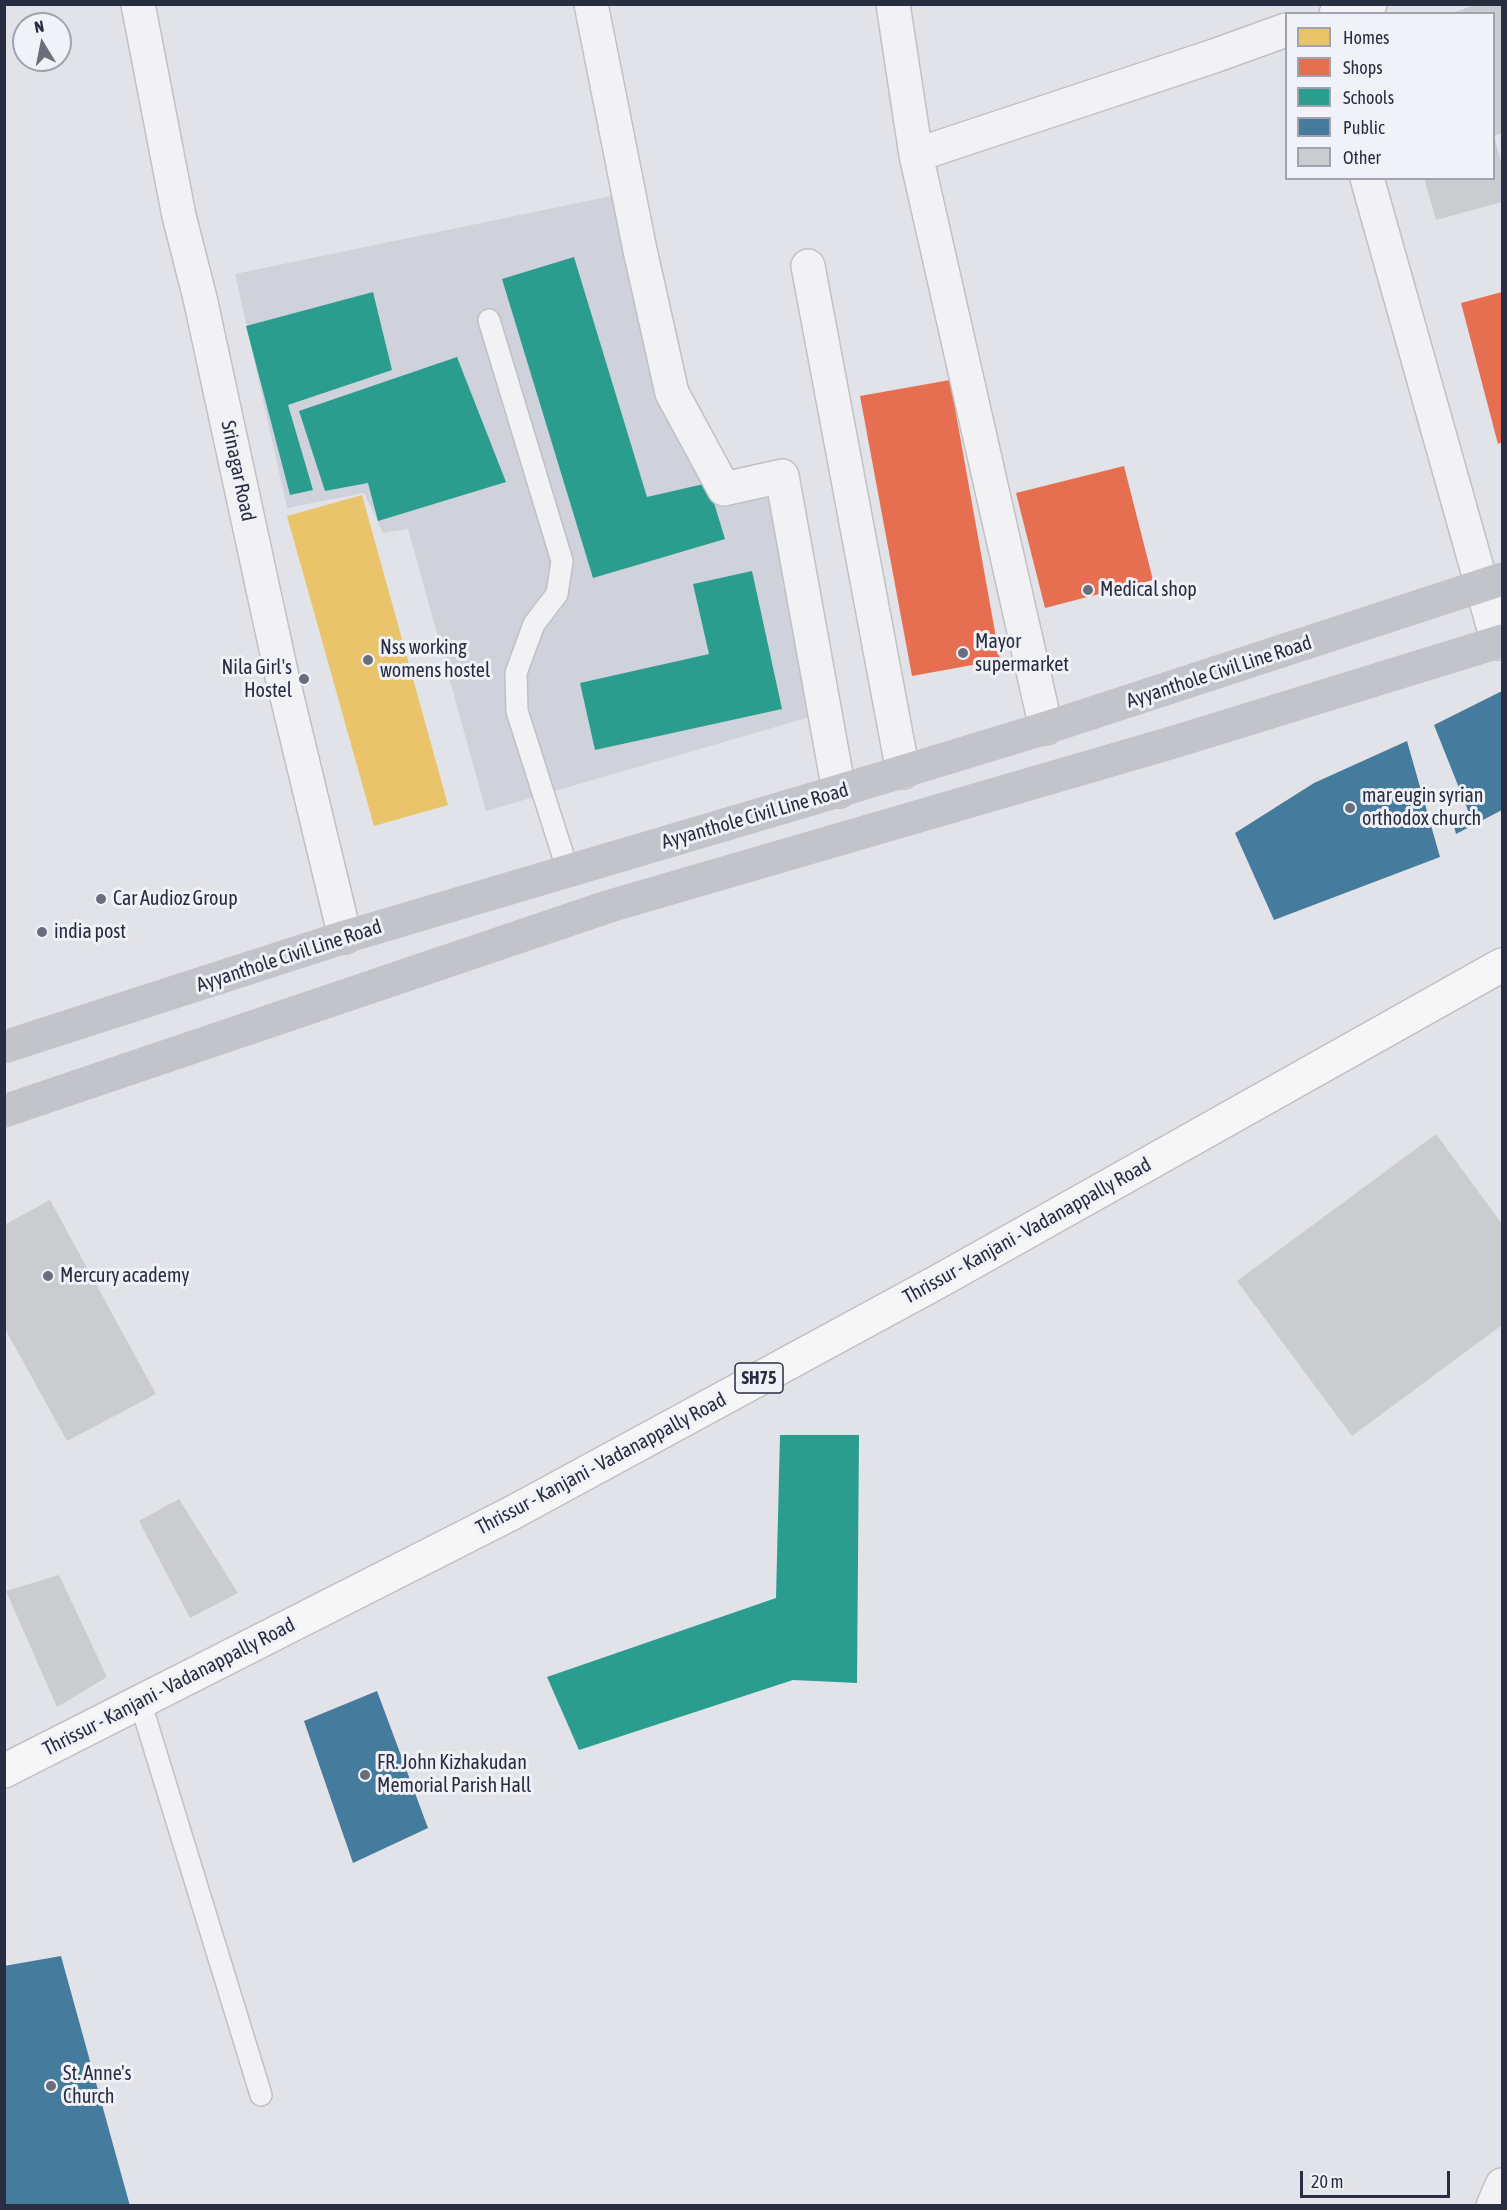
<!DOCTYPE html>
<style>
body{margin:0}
#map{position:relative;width:1507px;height:2210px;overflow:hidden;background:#e2e3e8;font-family:"Asap Condensed",sans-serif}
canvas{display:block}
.frame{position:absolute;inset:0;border:6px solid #282d42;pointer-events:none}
.legend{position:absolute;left:1285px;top:12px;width:210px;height:168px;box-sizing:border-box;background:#f0f2f7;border:2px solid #a0a3af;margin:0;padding:8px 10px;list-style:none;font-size:18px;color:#282d42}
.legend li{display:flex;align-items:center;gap:12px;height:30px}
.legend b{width:30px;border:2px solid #a0a3af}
.north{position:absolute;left:12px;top:12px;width:60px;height:60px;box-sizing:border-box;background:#f0f2f7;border:2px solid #a0a3af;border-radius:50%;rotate:350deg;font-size:16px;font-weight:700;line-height:24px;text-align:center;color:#282d42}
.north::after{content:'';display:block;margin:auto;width:21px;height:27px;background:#696d7c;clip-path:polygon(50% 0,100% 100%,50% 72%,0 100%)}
.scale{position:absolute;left:1300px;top:2171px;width:150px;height:27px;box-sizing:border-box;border:3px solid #282d42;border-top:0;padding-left:8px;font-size:18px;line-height:21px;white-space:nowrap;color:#282d42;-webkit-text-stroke:4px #f0f2f7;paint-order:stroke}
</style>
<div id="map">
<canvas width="1507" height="2210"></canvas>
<div class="frame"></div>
<ul class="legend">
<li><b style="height:16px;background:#e9c46a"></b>Homes</li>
<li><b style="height:16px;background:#e76f51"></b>Shops</li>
<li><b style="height:16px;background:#2a9d8f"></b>Schools</li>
<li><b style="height:16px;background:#457b9d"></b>Public</li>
<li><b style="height:16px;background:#caccd0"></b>Other</li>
</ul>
<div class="north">N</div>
<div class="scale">20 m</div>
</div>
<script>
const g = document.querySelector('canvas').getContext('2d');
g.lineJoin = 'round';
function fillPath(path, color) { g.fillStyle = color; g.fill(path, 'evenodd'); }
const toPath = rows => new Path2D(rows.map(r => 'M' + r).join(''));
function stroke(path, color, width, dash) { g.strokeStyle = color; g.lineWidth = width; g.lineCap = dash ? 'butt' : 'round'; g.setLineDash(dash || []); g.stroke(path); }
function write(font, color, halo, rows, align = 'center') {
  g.font = font + ' "Asap Condensed",sans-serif'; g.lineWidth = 6; g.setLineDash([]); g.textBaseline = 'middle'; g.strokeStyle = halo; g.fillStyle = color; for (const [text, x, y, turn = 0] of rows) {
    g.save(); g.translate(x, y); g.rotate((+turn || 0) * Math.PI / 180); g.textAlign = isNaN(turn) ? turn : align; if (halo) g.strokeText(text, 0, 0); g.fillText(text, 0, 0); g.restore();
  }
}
const built = toPath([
 [616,195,701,467,767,493,810,717,486,811,408,529,383,533,364,493,287,508,235,274]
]);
const homes = toPath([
 [362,495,448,805,374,826,287,516]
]);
const shops = toPath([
 [1502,292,1502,442,1498,444,1461,303],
 [950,380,1000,660,912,676,860,396],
 [1124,466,1153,580,1045,608,1016,493]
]);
const schools = toPath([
 [574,257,647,497,708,483,725,539,593,578,502,279],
 [373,292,392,370,288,405,313,490,290,495,246,326],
 [457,357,506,482,378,521,368,483,325,491,299,411],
 [752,571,782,709,595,750,580,683,709,654,693,584],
 [780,1435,859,1435,857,1683,793,1680,579,1750,547,1677,776,1598]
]);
const public = toPath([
 [1502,691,1502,810,1456,834,1453,822,1469,813,1434,725],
 [1407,741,1440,857,1274,920,1235,833,1314,783],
 [377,1691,428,1828,353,1863,304,1721],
 [61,1956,130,2206,4,2206,4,1966]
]);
const building = toPath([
 [1478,4,1502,4,1502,133,1494,136,1494,14,1452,13],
 [1494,136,1502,166,1502,202,1436,220,1424,178,1494,178],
 [1436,1134,1502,1224,1502,1325,1352,1436,1237,1281],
 [50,1200,156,1394,67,1441,4,1327,4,1225],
 [179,1499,238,1593,190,1618,139,1521],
 [59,1575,107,1677,57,1707,6,1591]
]);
const service = toPath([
 [489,320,562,561,557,594,534,624,516,673,517,711,568,871],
 [140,1701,261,2095]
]);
const minor = toPath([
 [138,4,179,216,200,298,281,672,345,937],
 [591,4,640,250,672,393,724,489,782,476,839,791],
 [893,4,916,155],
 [1336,14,1370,4],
 [1367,178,1498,643],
 [808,266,903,772],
 [1046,728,916,155,1214,56,1286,30]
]);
const tertiary = toPath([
 [1493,2206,1502,2185]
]);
const secondary = toPath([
 [4,1047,345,937,839,791,1046,728,1502,579],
 [4,1111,610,906,1174,742,1502,641]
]);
const primary = toPath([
 [4,1771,512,1513,941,1280,1502,965]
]);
const markers = [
 [1088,590,6,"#696d7c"],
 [963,653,6,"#696d7c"],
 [368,660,6,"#696d7c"],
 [304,679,6,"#696d7c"],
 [1350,808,6,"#696d7c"],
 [101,899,6,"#696d7c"],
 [42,932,6,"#696d7c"],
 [48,1276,6,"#696d7c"],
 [365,1775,6,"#696d7c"],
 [51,2086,6,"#696d7c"]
];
const shields = [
 [759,1378,48]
];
const shieldNames = [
 ["SH75",759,1378]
];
const streetNames = [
 ["Srinagar Road",238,471,78],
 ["Ayyanthole Civil Line Road",1219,672,-18],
 ["Ayyanthole Civil Line Road",755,816,-16],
 ["Ayyanthole Civil Line Road",289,956,-18],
 ["Thrissur - Kanjani - Vadanappally Road",1027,1231,-29],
 ["Thrissur - Kanjani - Vadanappally Road",601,1464,-28],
 ["Thrissur - Kanjani - Vadanappally Road",169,1687,-27]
];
const poiNames = [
 ["Medical shop",1100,590],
 ["Mayor",975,642],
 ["supermarket",975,665],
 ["Nss working",380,648],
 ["womens hostel",380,671],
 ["Nila Girl's",292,668,"right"],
 ["Hostel",292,691,"right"],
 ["mar eugin syrian",1362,796],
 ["orthodox church",1362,819],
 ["Car Audioz Group",113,899],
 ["india post",54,932],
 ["Mercury academy",60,1276],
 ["FR. John Kizhakudan",377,1763],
 ["Memorial Parish Hall",377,1786],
 ["St. Anne's",63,2074],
 ["Church",63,2097]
];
fillPath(built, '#d0d2db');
fillPath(homes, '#e9c46a');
fillPath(shops, '#e76f51');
fillPath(schools, '#2a9d8f');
fillPath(public, '#457b9d');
fillPath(building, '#caccd0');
stroke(service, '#c0c1c6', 24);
stroke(minor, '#c0c1c6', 36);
stroke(tertiary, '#c0c1c6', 36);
stroke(primary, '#bec0c6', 36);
stroke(service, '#f2f2f4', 21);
stroke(minor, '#f2f2f4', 33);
stroke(tertiary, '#f2f2f4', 33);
stroke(secondary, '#c3c4ca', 33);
stroke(primary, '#f6f6f7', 33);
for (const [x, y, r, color] of markers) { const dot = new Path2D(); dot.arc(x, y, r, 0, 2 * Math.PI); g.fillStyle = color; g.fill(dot); stroke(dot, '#f0f2f7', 2); }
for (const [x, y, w] of shields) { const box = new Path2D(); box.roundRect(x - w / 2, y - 15, w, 30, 4.5); g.fillStyle = '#f0f2f7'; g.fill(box); stroke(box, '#282d42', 1.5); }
write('bold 18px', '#282d42', null, shieldNames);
write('20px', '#282d42', '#f0f2f7', streetNames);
write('20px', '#282d42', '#f0f2f7', poiNames, 'left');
</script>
